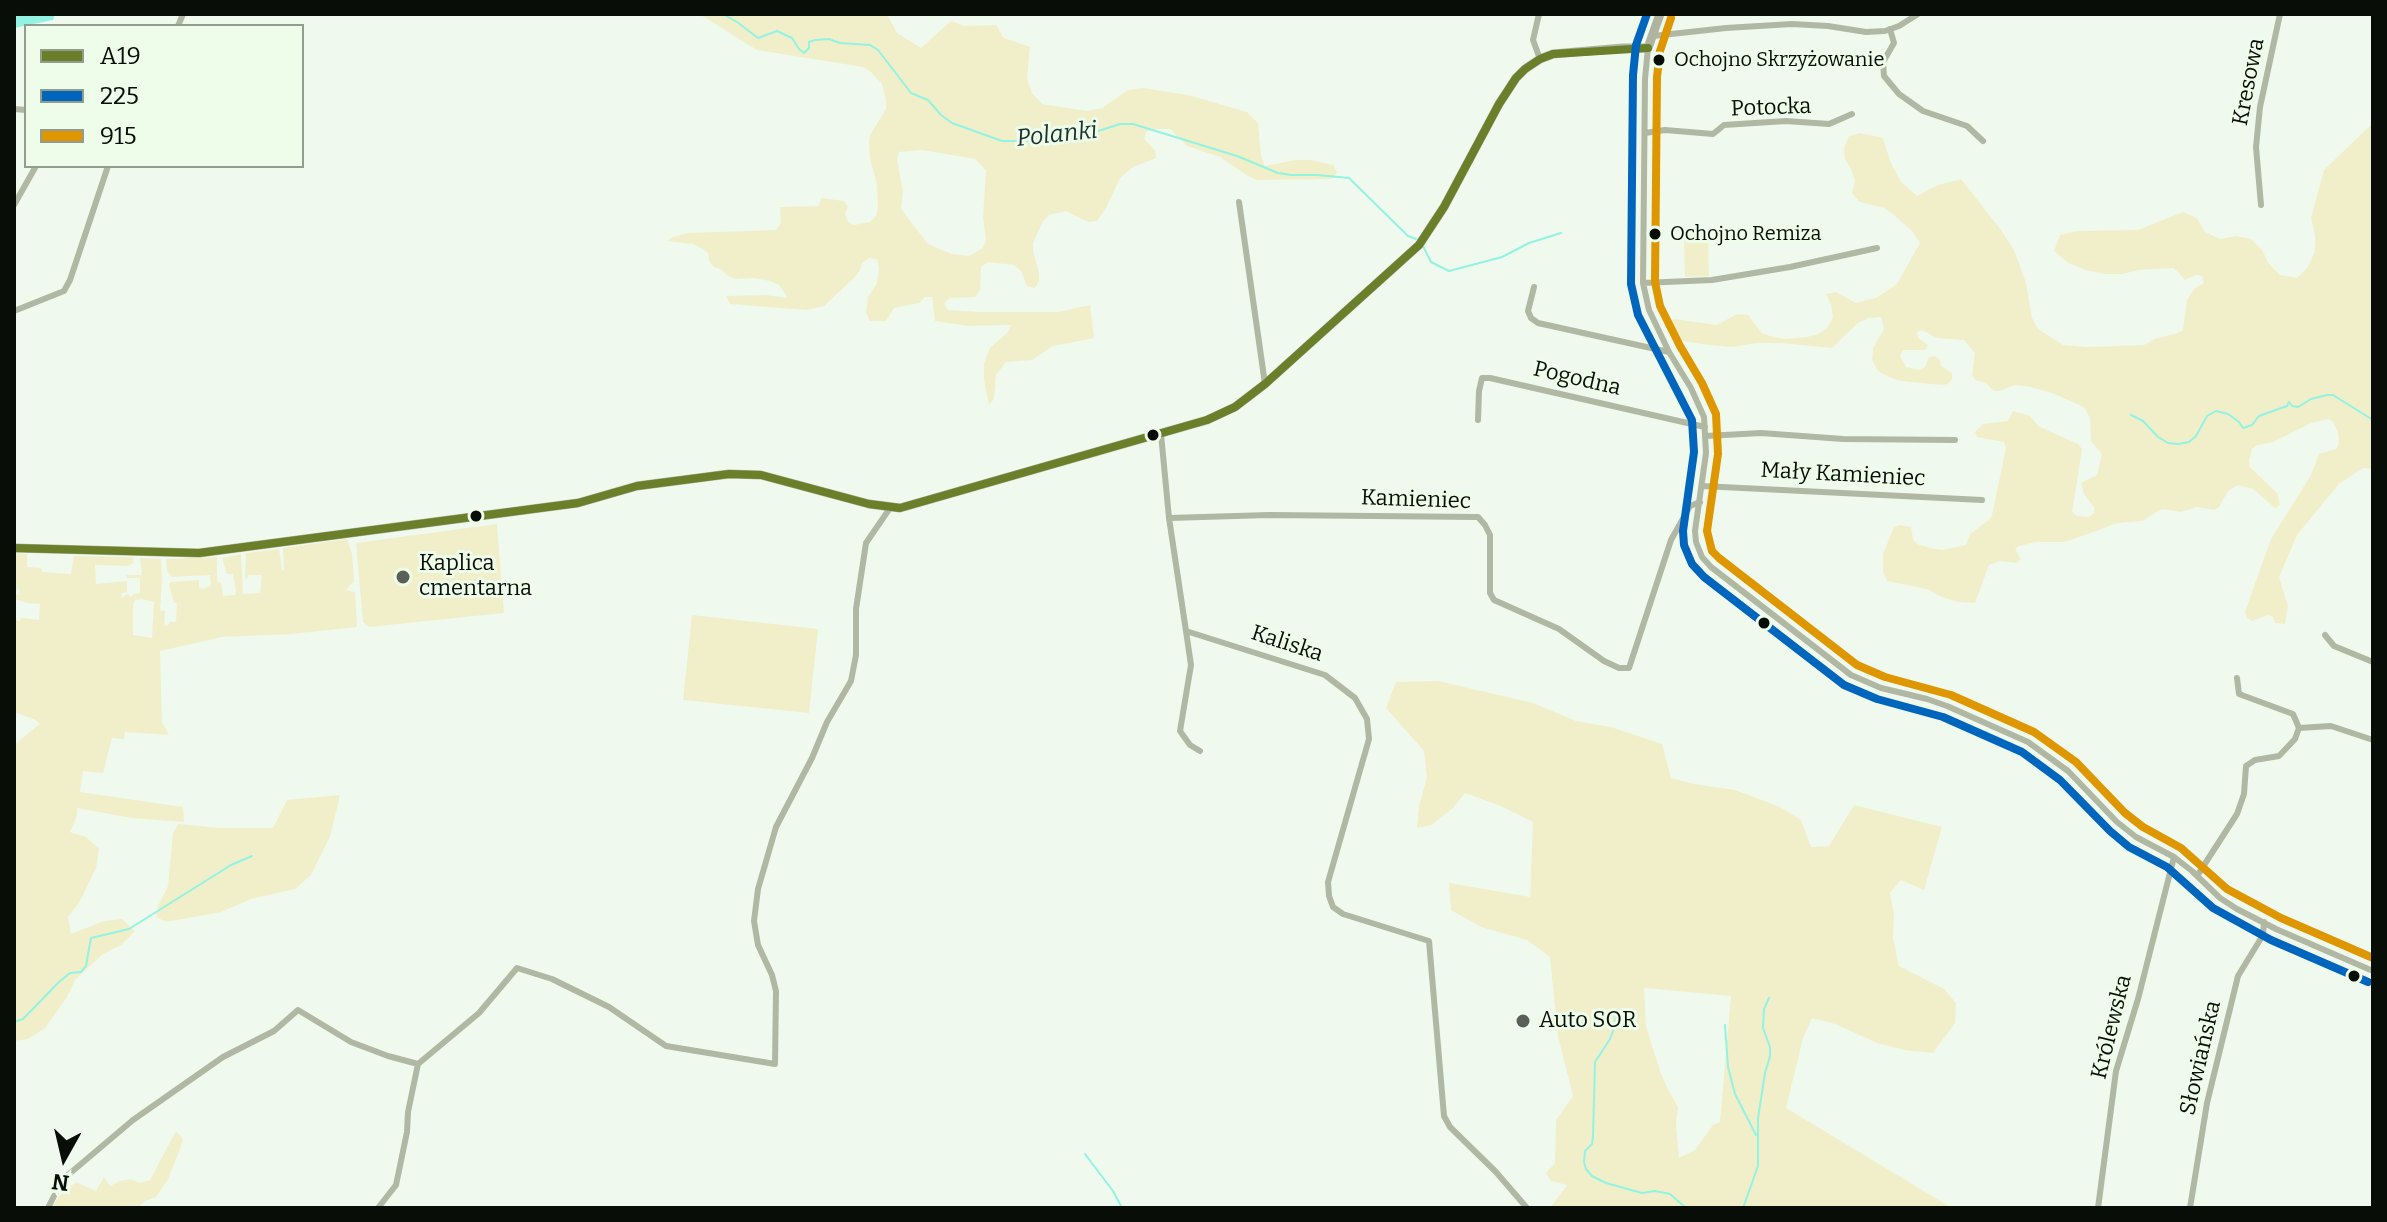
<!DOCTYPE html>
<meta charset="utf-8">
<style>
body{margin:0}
#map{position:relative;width:2387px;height:1222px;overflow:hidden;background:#f0f9ee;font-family:Bitter,serif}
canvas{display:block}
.frame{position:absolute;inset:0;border:16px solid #080d07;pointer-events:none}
.legend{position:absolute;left:24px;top:24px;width:280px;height:144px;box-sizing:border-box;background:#edfdea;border:2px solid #919d8f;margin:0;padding:10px 14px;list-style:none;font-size:24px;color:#080d07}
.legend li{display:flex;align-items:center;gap:16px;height:40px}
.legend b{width:40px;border:2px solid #919d8f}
.north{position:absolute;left:24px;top:1118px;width:80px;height:80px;-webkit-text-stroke:6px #edfdea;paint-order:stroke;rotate:188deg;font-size:22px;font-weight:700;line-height:32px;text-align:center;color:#080d07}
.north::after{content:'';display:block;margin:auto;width:28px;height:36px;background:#080d07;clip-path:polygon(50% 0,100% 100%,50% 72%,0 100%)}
</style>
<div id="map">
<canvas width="2387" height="1222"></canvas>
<div class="frame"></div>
<ul class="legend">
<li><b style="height:10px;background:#6b7e29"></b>A19</li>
<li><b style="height:10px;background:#0065bd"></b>225</li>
<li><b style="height:10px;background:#df9701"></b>915</li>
</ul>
<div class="north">N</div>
</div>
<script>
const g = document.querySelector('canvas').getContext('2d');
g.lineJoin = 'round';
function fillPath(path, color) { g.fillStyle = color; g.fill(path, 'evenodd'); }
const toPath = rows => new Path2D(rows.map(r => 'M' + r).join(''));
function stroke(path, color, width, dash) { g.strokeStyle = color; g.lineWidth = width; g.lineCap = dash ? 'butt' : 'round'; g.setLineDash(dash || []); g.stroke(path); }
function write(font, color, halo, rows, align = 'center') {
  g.font = font + ' Bitter,serif'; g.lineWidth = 6; g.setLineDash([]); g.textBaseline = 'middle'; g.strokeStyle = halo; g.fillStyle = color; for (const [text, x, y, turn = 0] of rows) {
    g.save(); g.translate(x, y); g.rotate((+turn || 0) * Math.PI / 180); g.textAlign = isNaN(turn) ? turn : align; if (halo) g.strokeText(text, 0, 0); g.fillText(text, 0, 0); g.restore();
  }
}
const green = toPath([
 [699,14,887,14,897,33,921,48,951,21,965,26,996,25,1004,38,1030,47,1027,78,1032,93,1042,104,1087,111,1102,108,1128,90,1143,88,1188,95,1247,112,1258,123,1261,155,1265,166,1296,160,1311,160,1333,165,1337,172,1332,179,1257,180,1248,176,1220,157,1187,146,1170,129,1154,129,1146,132,1144,139,1155,150,1156,158,1133,167,1120,178,1106,208,1097,221,1088,222,1066,211,1049,215,1043,221,1033,243,1033,251,1039,273,1039,281,1035,288,1027,286,1021,271,1014,265,988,262,981,267,980,290,975,297,950,298,944,303,948,310,979,312,1058,312,1090,305,1094,338,1053,346,1032,360,1006,362,996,375,994,399,989,405,984,380,984,363,990,348,1008,332,1011,325,969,326,935,321,932,297,925,297,919,303,894,308,886,321,870,321,866,313,868,297,877,283,879,268,877,259,869,258,862,263,860,270,855,277,824,306,807,310,730,304,726,296,765,295,788,298,779,285,770,281,753,278,736,279,728,276,722,270,714,267,709,261,708,253,701,248,693,244,667,241,673,237,688,233,776,230,781,223,780,207,819,206,821,198,844,201,848,207,845,214,848,222,854,225,870,222,876,216,878,208,877,184,870,159,869,143,870,135,886,109,886,100,882,84,871,72,863,67,757,50],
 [922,150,975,159,986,170,983,218,986,240,983,248,969,256,952,254,928,244,901,209,903,192,897,159,899,152],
 [2373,123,2373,469,2363,468,2339,484,2297,535,2279,577,2288,606,2285,624,2275,623,2273,617,2268,615,2252,621,2247,618,2245,612,2271,539,2311,475,2319,454,2336,449,2339,443,2338,432,2333,422,2328,419,2311,423,2273,442,2257,445,2252,449,2249,461,2250,467,2277,493,2280,505,2275,508,2253,489,2238,485,2228,491,2219,507,2214,510,2197,507,2181,512,2162,509,2142,521,2118,523,2065,542,2036,542,2019,546,2015,549,2021,559,2017,563,2000,561,1989,565,1975,603,1958,602,1942,597,1927,589,1887,581,1883,571,1883,554,1894,527,1900,525,1911,527,1913,539,1917,544,1930,548,1942,550,1966,545,1970,534,1989,520,1992,515,2006,448,2004,442,1977,437,1975,432,1983,424,2008,421,2013,411,2030,416,2038,426,2078,444,2082,449,2072,512,2077,516,2089,517,2094,513,2094,507,2084,494,2081,483,2097,475,2102,454,2091,441,2090,418,2084,407,2052,393,2031,387,2015,385,1999,391,1994,391,1986,383,1975,380,1972,375,1975,353,1964,340,1937,338,1922,330,1917,332,1918,338,1928,345,1925,350,1903,350,1900,356,1903,361,1906,367,1919,370,1925,367,1929,357,1935,356,1940,360,1941,366,1952,373,1952,379,1948,384,1942,385,1901,381,1889,377,1878,371,1872,360,1873,348,1884,329,1881,317,1869,318,1858,323,1832,348,1781,343,1756,343,1732,347,1708,345,1683,341,1672,335,1664,325,1674,319,1717,325,1737,314,1748,315,1762,333,1773,337,1785,339,1807,337,1818,334,1827,328,1833,318,1831,305,1826,294,1836,292,1856,303,1878,297,1897,284,1920,243,1913,232,1894,215,1884,208,1860,202,1852,193,1855,181,1851,169,1845,159,1844,147,1849,136,1860,133,1883,138,1890,161,1901,182,1917,196,1938,185,1961,179,2001,230,2014,250,2026,283,2032,318,2038,329,2063,345,2086,347,2144,345,2155,339,2178,333,2183,330,2187,300,2194,289,2204,283,2202,276,2196,275,2185,280,2174,268,2139,270,2122,274,2105,274,2086,270,2068,263,2054,251,2060,235,2076,231,2138,230,2183,212,2197,218,2205,232,2220,239,2236,236,2251,239,2262,250,2269,264,2280,275,2297,278,2308,267,2315,251,2315,235,2311,218,2324,170],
 [1684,239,1708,239,1709,276,1685,277],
 [497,524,504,613,369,627,363,622,356,543],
 [347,539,352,554,354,581,346,590,355,592,357,627,291,634,222,637,160,651,162,722,169,735,125,732,124,739,112,738,103,773,83,771,80,792,183,807,184,822,132,818,77,808,77,816,70,832,86,837,99,849,96,868,79,903,68,917,71,934,104,921,122,919,135,931,121,945,103,954,75,980,67,997,45,1028,28,1039,14,1041,14,745,40,724,36,720,14,712,14,620,20,621,21,618,39,620,40,604,27,603,14,599,14,595,23,594,14,593,19,593,20,590,14,589,14,553,27,554,27,567,41,568,42,572,71,574,74,556,134,557,133,563,128,566,95,565,96,584,127,581,127,592,121,593,122,598,127,594,132,597,133,594,140,593,140,578,127,578,126,575,142,575,140,558,161,559,162,579,160,610,165,611,164,625,168,626,169,622,176,622,177,603,174,603,169,584,171,582,199,580,199,587,203,589,211,586,210,575,172,577,167,571,166,559,217,557,217,582,221,582,223,596,235,595,236,591,233,574,227,574,222,558,241,554,243,594,260,593,262,575,248,575,248,579,245,578,246,553,279,549,282,570,284,571,283,548],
 [142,599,154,602,152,638,133,635,133,605,135,600],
 [692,615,818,629,809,713,683,700],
 [1438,681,1533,703,1576,721,1611,727,1662,744,1671,778,1694,784,1735,790,1780,807,1801,820,1811,847,1829,846,1854,805,1942,827,1924,890,1901,880,1890,893,1894,914,1893,938,1899,966,1944,989,1956,1003,1955,1023,1933,1053,1904,1050,1877,1043,1835,1024,1812,1018,1803,1038,1786,1108,1952,1208,1550,1208,1567,1185,1551,1181,1546,1173,1555,1163,1556,1120,1573,1096,1558,1037,1550,957,1527,940,1481,927,1451,910,1449,883,1530,897,1533,822,1501,806,1465,793,1453,808,1431,825,1417,828,1419,806,1427,778,1424,751,1386,708,1396,682],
 [1644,988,1731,996,1720,1122,1713,1125,1695,1150,1679,1158,1676,1124,1678,1107,1668,1090,1660,1071,1646,1026],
 [340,795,330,837,311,875,295,889,251,899,221,912,166,922,156,917,158,906,168,886,173,833,178,824,220,828,273,828,287,800],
 [176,1131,183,1139,180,1149,168,1179,156,1197,145,1201,137,1208,52,1208,59,1196,76,1182,96,1191,104,1177,110,1186,120,1181,130,1179,140,1183,150,1180]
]);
const water = toPath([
 [14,14,55,14,53,20,14,28]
]);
const stream = toPath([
 [723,14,737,22,758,38,777,31,792,38,799,49,804,53,809,48,809,42,815,40,829,39,840,43,870,45,878,50,911,93,928,100,941,115,952,123,1002,141,1027,141,1068,133,1083,136,1120,124,1133,124,1237,156,1278,173,1291,175,1317,175,1349,178,1408,236,1416,239],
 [1423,246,1431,262,1449,271,1502,257,1529,243,1561,233],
 [2131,415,2143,421,2158,437,2168,443,2178,444,2189,442,2196,436,2207,416,2216,411,2228,414,2239,422,2243,428,2252,425,2259,416,2287,406,2289,402,2292,406,2298,407,2311,399,2327,395,2333,395,2373,420],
 [1616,1010,1615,1026,1610,1039,1595,1062,1593,1136,1592,1144,1585,1151,1584,1162,1586,1169,1592,1176,1606,1183,1642,1193,1655,1191,1670,1194,1686,1208],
 [14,1022,23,1019,59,982,70,973,81,972,86,966,91,938,129,929,231,865,252,856],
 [1725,1025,1728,1067,1735,1094,1756,1135],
 [1085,1154,1113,1191,1122,1208],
 [1743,1208,1758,1166,1758,1118,1765,1073,1770,1056,1770,1047,1763,1028,1764,1009,1769,998]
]);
const street = toPath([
 [1539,14,1533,40,1540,59],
 [178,26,183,14],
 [1890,29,1894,43,1883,62,1884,76,1899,94,1923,111,1967,126,1983,141],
 [1653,36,1726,28,1792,24,1828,26,1866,32,1885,31,1899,26,1918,14],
 [1648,48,1645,79,1643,283,1649,310,1669,352,1691,388,1704,417,1706,453,1695,531,1696,542,1702,557,1711,567,1851,675,1881,688,1927,699,1947,706,2028,742,2068,771,2117,822,2136,837,2174,857,2192,871,2220,898,2237,909,2276,929,2373,971],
 [14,109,26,110],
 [1645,133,1665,130,1713,134,1724,125,1786,121,1829,124,1852,114],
 [1239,202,1265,384],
 [14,205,36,166],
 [2261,205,2256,147,2260,107,2280,14],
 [1643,283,1712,280,1790,267,1877,248],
 [1534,287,1528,311,1531,318,1538,323,1669,352],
 [14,311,64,291,70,280,108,166],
 [1478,420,1479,391,1482,378,1490,378,1705,427],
 [1161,434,1169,518,1186,631,1325,675,1355,698,1367,719,1369,739,1328,882,1329,896,1333,907,1343,914,1429,941,1444,1116,1450,1127,1496,1172,1527,1208],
 [1706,436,1761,433,1843,439,1955,440],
 [1702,486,1982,500],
 [1169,518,1269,515,1478,517,1485,525,1490,535,1490,593,1494,600,1559,629,1604,661,1619,668,1629,668,1671,540,1690,506,1700,502],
 [1186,631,1191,665,1180,731,1190,745,1200,751],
 [2325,635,2334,646,2373,662],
 [2237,678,2239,694,2293,714,2299,728],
 [2197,876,2237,814,2244,794,2246,766,2255,760,2279,756,2295,739,2299,728,2331,726,2373,740],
 [48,1208,62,1180,133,1120,223,1057,274,1031,298,1010,351,1042,388,1056,418,1064],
 [378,1208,396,1185,407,1132,408,1112,418,1064,479,1013,517,968,552,979,609,1007,666,1046,775,1064,776,991,772,975,758,945,754,921,758,889,776,827,812,758,827,722,851,681,856,655,856,609,866,543,890,508],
 [2098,1208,2116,1071,2138,999,2174,857],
 [2190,1208,2207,1103,2238,976,2263,935,2264,922]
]);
const secondary = toPath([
 [14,548,199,553,578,503,637,486,729,474,761,475,869,504,900,508,1207,420,1235,407,1265,384,1419,245,1444,207,1499,104,1516,78,1525,69,1540,59,1553,54,1623,48,1648,48,1660,14]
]);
const bus1 = toPath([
 [14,548,199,553,578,503,637,486,729,474,761,475,869,504,900,508,1207,420,1235,407,1265,384,1419,245,1444,207,1499,104,1516,78,1525,69,1540,59,1553,54,1648,48]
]);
const bus2 = toPath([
 [1647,14,1636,45,1633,75,1631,284,1638,315,1692,420,1694,452,1683,531,1684,545,1692,564,1704,577,1844,685,1877,699,1943,717,2022,752,2060,780,2110,831,2129,847,2167,867,2213,908,2271,940,2368,982]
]);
const bus3 = toPath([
 [1671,18,1660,51,1657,77,1655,282,1660,306,1680,346,1702,383,1716,414,1718,454,1707,531,1712,551,1719,558,1857,665,1885,677,1951,695,2034,732,2076,762,2125,813,2143,827,2181,848,2227,889,2281,918,2373,958]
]);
const markers = [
 [1659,60,7,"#080d07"],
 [1655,234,7,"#080d07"],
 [1153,435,7,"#080d07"],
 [476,516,7,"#080d07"],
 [403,577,8,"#596058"],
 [1764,623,7,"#080d07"],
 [2354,976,7,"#080d07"],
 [1523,1021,8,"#596058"]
];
const busNames = [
 ["Ochojno Skrzyżowanie",1674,60],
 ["Ochojno Remiza",1670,234]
];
const streetNames = [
 ["Kresowa",2249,82,-79],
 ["Potocka",1771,108,-2],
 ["Pogodna",1577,379,13],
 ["Mały Kamieniec",1843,475,3],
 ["Kamieniec",1416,500,2],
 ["Kaliska",1287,644,18],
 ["Królewska",2112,1027,-76],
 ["Słowiańska",2201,1058,-77]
];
const poiNames = [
 ["Kaplica",419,564],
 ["cmentarna",419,589],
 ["Auto SOR",1539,1021]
];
const waterNames = [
 ["Polanki",1057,135,-6]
];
fillPath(green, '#f1efca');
fillPath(water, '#92f3e3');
stroke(stream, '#92f3e3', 2);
stroke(street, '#b0b7a3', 6);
stroke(secondary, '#aeb49f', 9);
stroke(bus1, '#6b7e29', 8);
stroke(bus2, '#0065bd', 8);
stroke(bus3, '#df9701', 8);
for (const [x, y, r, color] of markers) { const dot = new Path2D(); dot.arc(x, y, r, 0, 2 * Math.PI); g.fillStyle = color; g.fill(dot); stroke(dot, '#edfdea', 3); }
write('20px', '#080d07', '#edfdea', busNames, 'left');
write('22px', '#080d07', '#edfdea', streetNames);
write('22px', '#080d07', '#edfdea', poiNames, 'left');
write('italic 24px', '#19302d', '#edfdea', waterNames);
</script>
